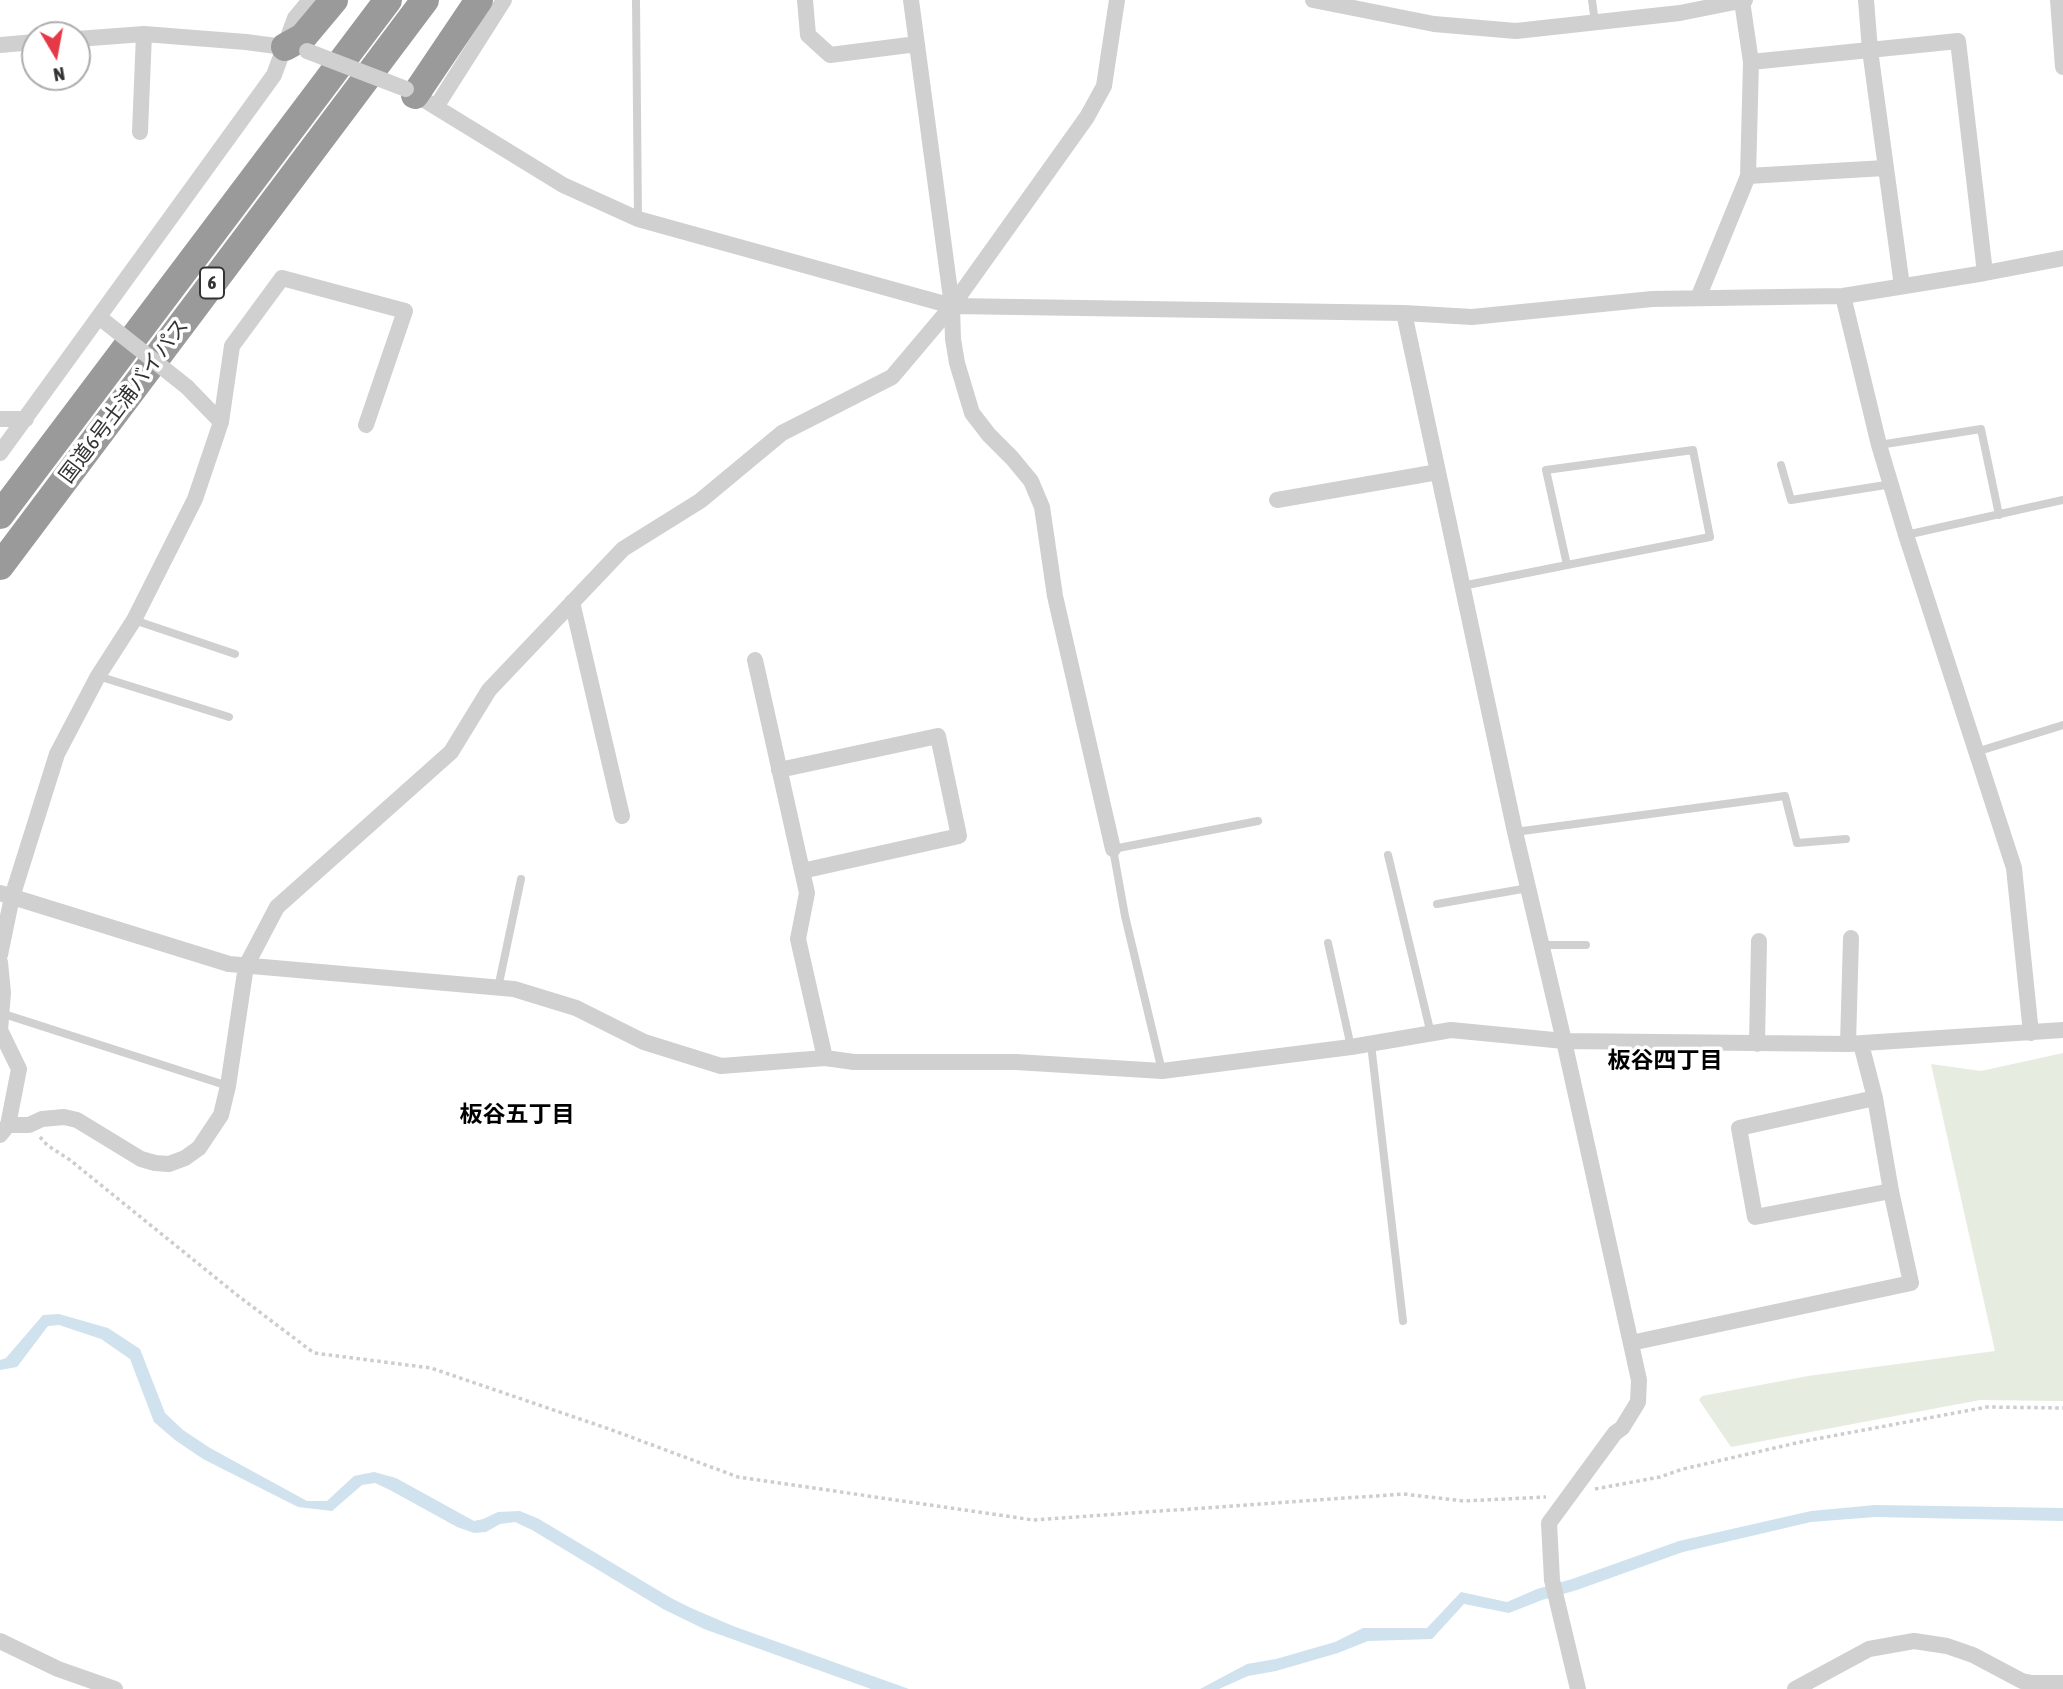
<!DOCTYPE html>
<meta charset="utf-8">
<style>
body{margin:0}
#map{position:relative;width:2063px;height:1689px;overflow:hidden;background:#fff;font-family:"Asap Condensed",sans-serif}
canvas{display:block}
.north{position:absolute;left:21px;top:21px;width:70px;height:70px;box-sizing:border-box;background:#fff;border:2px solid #adadad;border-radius:50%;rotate:170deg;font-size:19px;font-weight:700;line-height:28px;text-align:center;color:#333}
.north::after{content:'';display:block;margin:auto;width:24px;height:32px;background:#e63946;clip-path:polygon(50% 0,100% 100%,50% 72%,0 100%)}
</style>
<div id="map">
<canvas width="2063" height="1689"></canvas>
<div class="north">N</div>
</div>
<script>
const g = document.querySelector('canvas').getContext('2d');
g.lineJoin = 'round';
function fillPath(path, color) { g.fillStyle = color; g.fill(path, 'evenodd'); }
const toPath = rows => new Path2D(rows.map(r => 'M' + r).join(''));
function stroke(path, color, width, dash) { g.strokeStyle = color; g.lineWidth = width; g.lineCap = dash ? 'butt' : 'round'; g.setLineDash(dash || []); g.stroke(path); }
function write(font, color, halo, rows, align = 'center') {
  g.font = font + ' "Asap Condensed","Noto Sans JP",sans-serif'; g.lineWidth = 7; g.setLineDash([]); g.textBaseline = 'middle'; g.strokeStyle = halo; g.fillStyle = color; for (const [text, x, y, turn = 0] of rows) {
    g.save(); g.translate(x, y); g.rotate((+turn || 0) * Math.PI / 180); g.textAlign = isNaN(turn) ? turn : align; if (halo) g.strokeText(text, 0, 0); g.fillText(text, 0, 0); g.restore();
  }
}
const green = toPath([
 [2063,1053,2063,1401,1980,1400,1731,1447,1699,1400,1702,1396,1808,1376,1995,1351,1931,1064,1981,1071]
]);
const water = toPath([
 [59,1314,108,1328,140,1349,165,1413,183,1430,210,1448,307,1501,327,1501,354,1476,374,1472,396,1478,474,1521,483,1519,498,1512,520,1511,539,1519,671,1598,691,1608,733,1626,909,1689,871,1689,704,1629,663,1609,532,1530,515,1522,500,1524,486,1532,474,1533,457,1527,390,1490,375,1483,362,1485,332,1511,298,1507,203,1459,175,1440,154,1422,130,1359,101,1339,59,1325,48,1326,17,1367,0,1370,0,1360,6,1358,43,1315],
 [1875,1505,2063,1508,2063,1521,1875,1517,1811,1522,1683,1552,1577,1590,1542,1600,1509,1613,1464,1604,1432,1639,1368,1641,1338,1653,1276,1671,1248,1676,1219,1689,1200,1689,1247,1664,1276,1659,1335,1642,1363,1628,1427,1628,1461,1592,1507,1602,1537,1589,1572,1579,1679,1541,1811,1511]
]);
const path = toPath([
 [40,1137,47,1145,70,1160,237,1295,314,1353,431,1368,612,1430,738,1477,1033,1520,1403,1494,1464,1501,1546,1497],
 [1595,1489,1660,1477,1683,1469,1805,1441,1987,1407,2063,1408]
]);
const lane = toPath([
 [636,0,638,219],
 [1592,0,1595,23],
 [1879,445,1981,429,1999,515],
 [1781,465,1791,500,1892,484],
 [1906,535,2063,500],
 [1462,586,1567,565,1546,470,1693,450,1710,537,1567,565],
 [134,620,235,654],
 [98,676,229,717],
 [1976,752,2063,725],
 [1515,832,1785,796,1797,843,1846,839],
 [1388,855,1431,1034],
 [1437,904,1528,888],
 [1328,943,1351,1047],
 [1541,945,1586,945],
 [498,988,521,879],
 [1,1013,228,1086],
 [1371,1044,1403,1321],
 [1162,1071,1125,916,1113,849,1258,821]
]);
const street = toPath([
 [805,0,808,35,830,55,917,44],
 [911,0,952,306,953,339,957,363,972,413,989,435,1012,458,1031,481,1042,507,1055,596,1113,849],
 [1313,0,1434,24,1516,31,1680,13,1745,0],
 [1866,0,1870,50,1902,286],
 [2058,0,2063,67],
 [77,39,144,34,246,42,291,48],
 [0,45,35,42],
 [1751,62,1958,41,1985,273],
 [408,90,563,185,638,219,952,306,1404,313,1472,317,1652,299,1843,296,1985,273,2063,258],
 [436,107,504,0],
 [140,132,144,34],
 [1748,176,1885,168],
 [1843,296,1879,445,1906,535,2014,868,2031,1033],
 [1698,298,1748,176,1751,62,1742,1],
 [1404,313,1515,832,1564,1041,1639,1380,1638,1402,1622,1428,1615,1433,1549,1523,1552,1580,1578,1689],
 [0,419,26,419],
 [221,422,232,346,282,278,405,311,366,425],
 [0,453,274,75,295,18,310,0],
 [1277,500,1438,472],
 [572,602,622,816],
 [755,660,807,893,798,939,825,1058],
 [779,770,938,736,959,836,802,871],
 [0,893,229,964,514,989,576,1008,644,1042,721,1066,825,1058,854,1062,1016,1062,1162,1071,1351,1047,1451,1030,1564,1041,1848,1044,2063,1030],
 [0,955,12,897,57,754,98,676,134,620,195,499,221,422,187,387],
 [0,962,3,993,0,1030,19,1069,8,1125,0,1135],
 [1757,1044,1759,941],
 [1848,1044,1851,938],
 [1875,1098,1739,1128,1755,1217,1891,1191],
 [8,1125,29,1125,42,1119,64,1117,77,1120,141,1159,155,1163,169,1164,185,1158,199,1148,221,1115,228,1086,246,966,277,907,451,752,489,690,623,549,700,501,782,433,892,377,952,306,1087,117,1104,86,1117,0],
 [1631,1343,1911,1283,1891,1191,1875,1098,1861,1044],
 [0,1641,58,1669,115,1689],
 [1795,1689,1869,1649,1914,1641,1947,1646,1973,1655,2022,1681,2032,1683,2063,1683]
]);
const highway = toPath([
 [285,47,303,37,334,0],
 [415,95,479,0],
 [0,515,388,0],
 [0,566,425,0]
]);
const streetBridge = toPath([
 [307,51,406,89],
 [99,317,187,387]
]);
const shields = [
 [212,283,24]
];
const shieldNames = [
 ["6",212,283]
];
const streetNames = [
 ["国道6号土浦バイパス",124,401,-53]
];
const neighbourhoodNames = [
 ["板谷四丁目",1665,1061],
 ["板谷五丁目",517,1115]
];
fillPath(green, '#e6ecdf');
fillPath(water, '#cfe2ee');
stroke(path, '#cdcdcd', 3.5, [3.5, 3.5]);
stroke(lane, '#d0d0d0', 8);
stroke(street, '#d0d0d0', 16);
stroke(highway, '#9a9a9a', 28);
stroke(streetBridge, '#d0d0d0', 16);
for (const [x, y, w] of shields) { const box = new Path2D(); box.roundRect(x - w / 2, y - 15.5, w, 31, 5); g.fillStyle = '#fff'; g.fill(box); stroke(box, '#333', 2); }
write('bold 19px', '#333', null, shieldNames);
write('21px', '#333', '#fff', streetNames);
write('bold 23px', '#000', '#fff', neighbourhoodNames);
</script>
